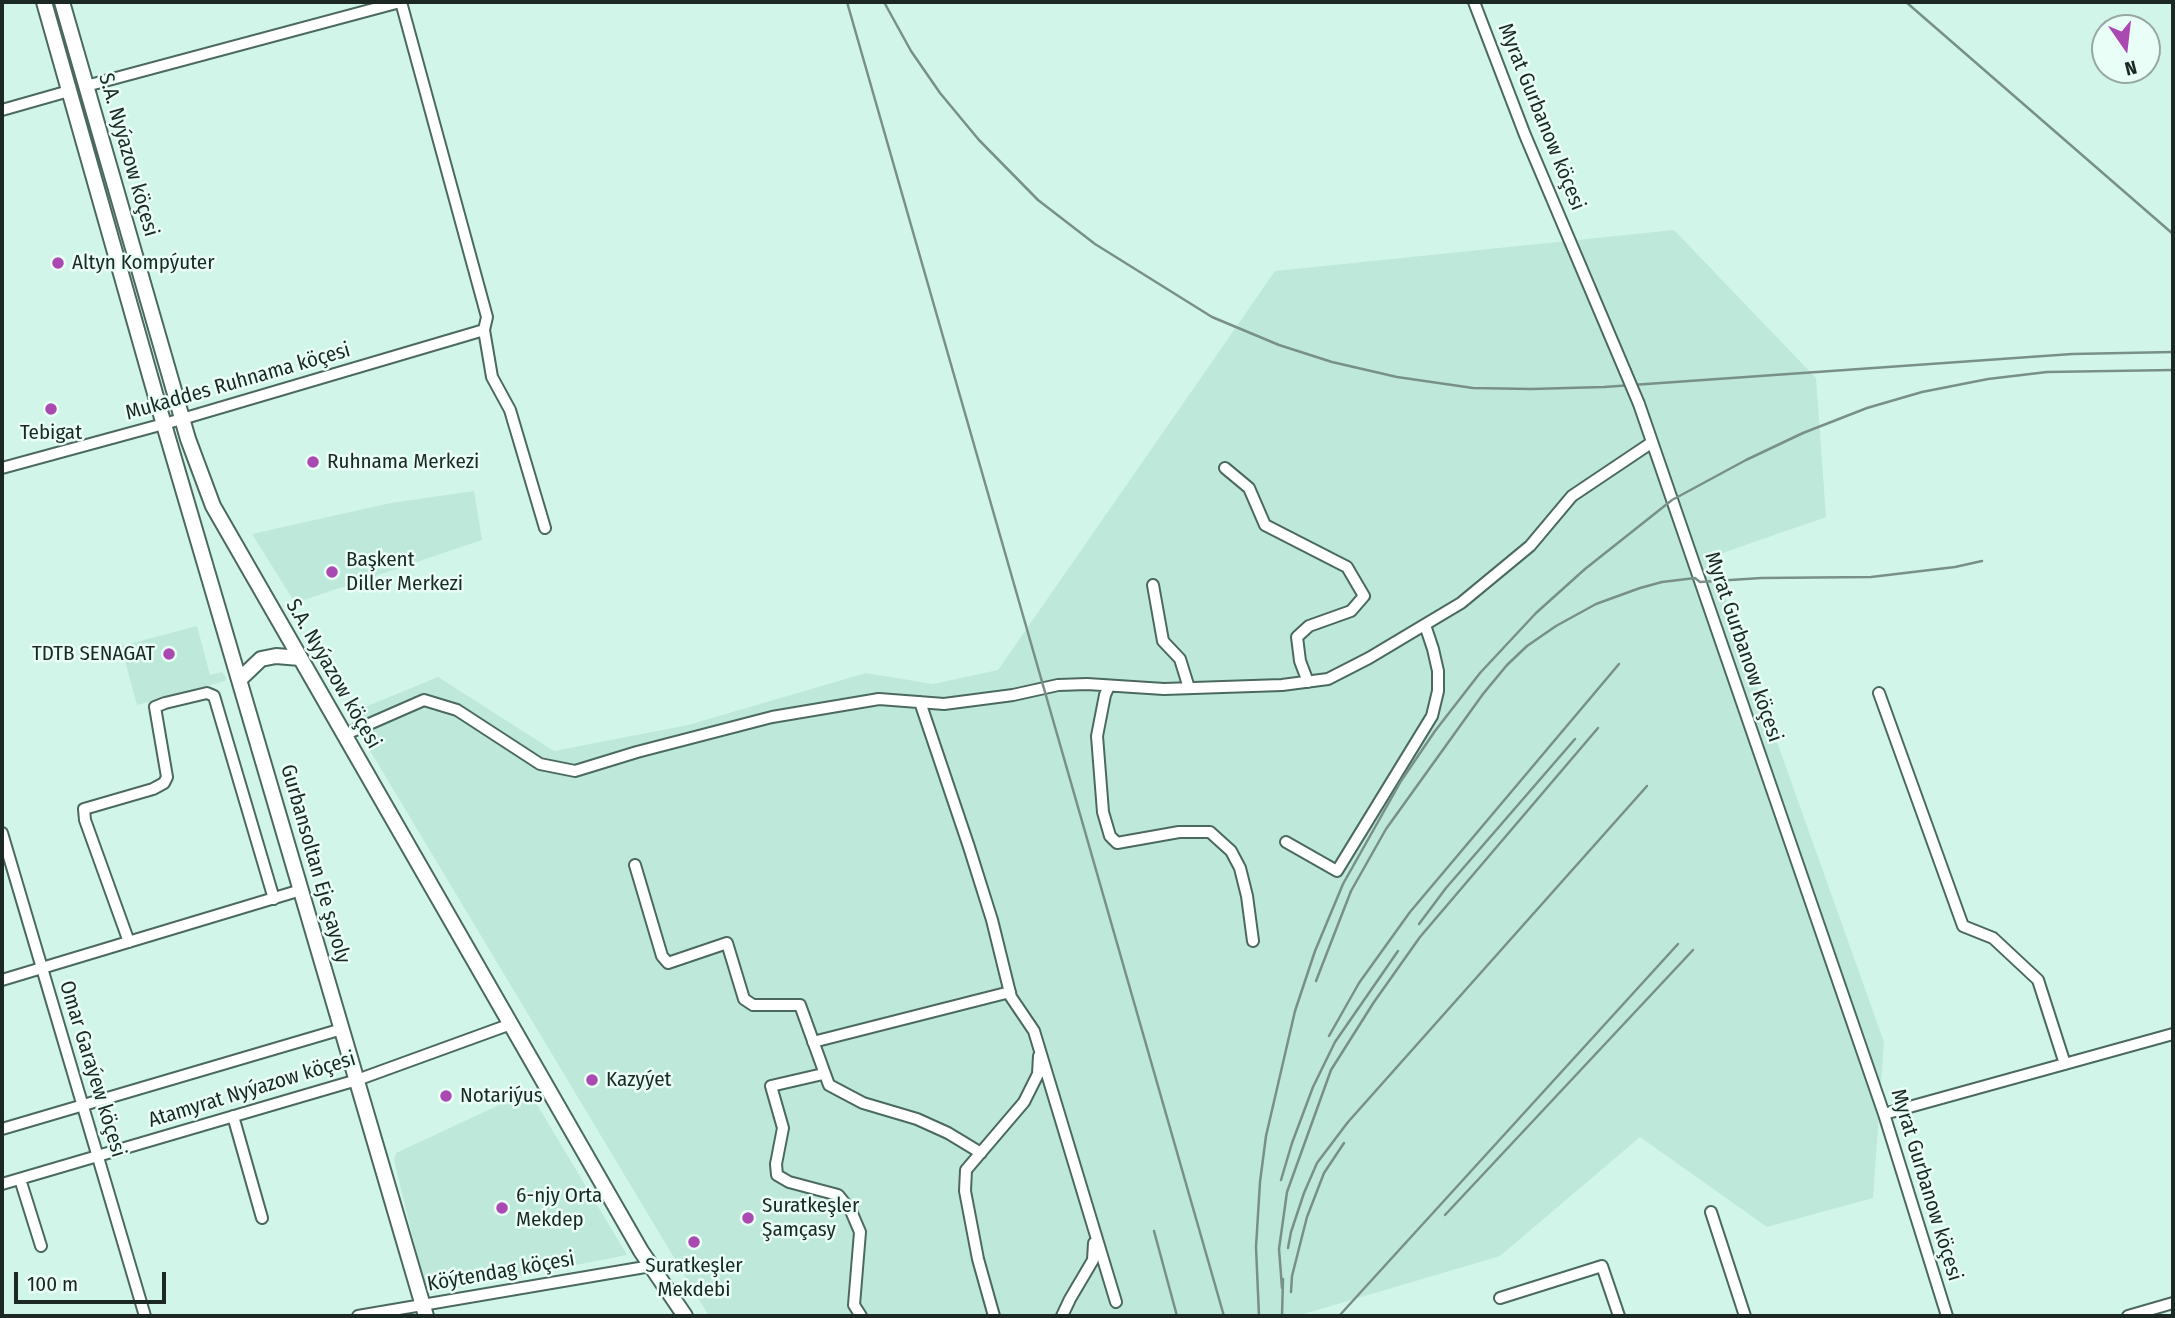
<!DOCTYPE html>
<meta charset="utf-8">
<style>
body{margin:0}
#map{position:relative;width:2175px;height:1318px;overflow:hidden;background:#d2f5ea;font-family:"Fira Sans Condensed",sans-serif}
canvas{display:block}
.frame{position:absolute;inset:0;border:4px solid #1b2824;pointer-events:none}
.north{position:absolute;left:2091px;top:14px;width:70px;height:70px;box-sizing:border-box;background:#eafef8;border:2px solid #97a8a3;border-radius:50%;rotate:166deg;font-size:19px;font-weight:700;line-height:28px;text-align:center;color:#1b2824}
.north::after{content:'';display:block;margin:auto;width:24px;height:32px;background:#a949b1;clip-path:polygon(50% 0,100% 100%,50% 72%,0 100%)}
.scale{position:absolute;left:14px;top:1272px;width:152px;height:32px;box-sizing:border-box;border:4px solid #1b2824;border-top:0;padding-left:9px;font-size:21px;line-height:24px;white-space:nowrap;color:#1b2824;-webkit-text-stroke:5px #eafef8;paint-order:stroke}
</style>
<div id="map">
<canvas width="2175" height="1318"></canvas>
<div class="frame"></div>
<div class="north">N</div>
<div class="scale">100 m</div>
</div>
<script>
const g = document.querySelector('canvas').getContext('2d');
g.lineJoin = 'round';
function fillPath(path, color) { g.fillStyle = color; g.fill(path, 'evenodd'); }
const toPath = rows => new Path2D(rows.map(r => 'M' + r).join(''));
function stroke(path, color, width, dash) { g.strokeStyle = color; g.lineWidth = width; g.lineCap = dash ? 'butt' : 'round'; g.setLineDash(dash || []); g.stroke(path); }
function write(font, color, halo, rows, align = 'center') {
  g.font = font + ' "Fira Sans Condensed",sans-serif'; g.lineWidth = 5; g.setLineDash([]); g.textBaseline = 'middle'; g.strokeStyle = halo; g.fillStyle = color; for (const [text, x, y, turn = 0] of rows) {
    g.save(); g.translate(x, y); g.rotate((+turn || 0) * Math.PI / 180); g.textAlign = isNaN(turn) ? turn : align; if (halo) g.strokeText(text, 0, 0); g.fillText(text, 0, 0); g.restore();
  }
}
const built = toPath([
 [1674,230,1816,378,1826,517,1711,557,1884,1042,1873,1198,1767,1227,1640,1137,1500,1256,1297,1316,709,1316,348,714,438,677,554,751,688,725,866,673,933,684,998,670,1275,271],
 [474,491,482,540,295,603,252,534,391,503],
 [197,626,210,675,222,672,226,678,225,681,137,705,121,646],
 [529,1091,627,1255,432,1293,426,1292,394,1160,396,1153]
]);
const minor = toPath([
 [401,2,487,317,484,330,492,377,510,410,545,528],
 [1474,2,1525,135,1625,371],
 [86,86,400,2],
 [2,110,69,91],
 [1639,404,1884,1114,1947,1316],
 [2,468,182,419,484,330],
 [1225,468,1249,488,1265,525,1347,567,1364,596,1351,611,1309,626,1297,637,1300,661,1308,682],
 [1153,585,1163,641,1180,659,1189,688],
 [1109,686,1105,695,1097,736,1103,812,1110,836,1117,843,1179,832,1210,832,1231,851,1240,868,1247,896,1253,941],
 [1879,693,1963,926,1993,938,2038,980,2065,1064],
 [920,702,969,847,992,920,1011,997,1034,1031,1116,1302],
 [344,735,424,700,457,710,540,764,575,771,637,752,772,717,879,699,944,704,1013,695,1058,685,1087,684,1164,689,1282,685,1328,679,1369,658,1461,603,1530,546,1572,496,1651,443],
 [2,833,145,1316],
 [1286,842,1337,871,1432,716,1438,691,1438,671,1433,649,1425,625],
 [635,865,662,956,668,963,727,943,744,999,753,1005,800,1005,829,1085,863,1103,917,1119,948,1133,981,1153],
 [129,942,85,820,84,809,153,789,164,783,167,777,155,707,165,703,207,693,214,696,274,899],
 [2,980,301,890],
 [813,1042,1010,992],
 [823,1074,771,1086,783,1128,776,1164,777,1175,789,1182,838,1195,851,1211,860,1232,854,1305,861,1316],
 [1884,1114,2173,1034],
 [233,1116,262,1218],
 [2,1129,342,1029],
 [20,1179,41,1246],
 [2,1184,357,1080,511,1024],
 [1711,1212,1745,1316],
 [1500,1298,1602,1266,1619,1316],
 [358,1316,651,1266],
 [994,1316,978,1259,965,1191,966,1170,1024,1102,1038,1074,1039,1056],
 [1062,1316,1070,1299,1093,1260,1094,1243],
 [2128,1316,2173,1303]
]);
const major = toPath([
 [44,2,160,411,426,1316],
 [62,2,188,439,213,506,641,1251,685,1316],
 [239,680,261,659,276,656,300,658]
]);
const rail = toPath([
 [847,2,1224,1316],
 [884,2,911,51,940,93,979,140,1038,200,1095,244,1212,317,1279,345,1332,362,1397,377,1473,388,1531,389,1604,387,2072,354,2173,352],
 [1906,2,2173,234],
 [1419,924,1446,888,1575,739],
 [1316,981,1351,891,1386,829,1483,694,1507,665,1527,646,1556,626,1596,604,1640,588,1662,582,1695,578,1700,582,1761,578,1871,577,1955,567,1982,561],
 [1329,1036,1359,983,1410,912,1619,664],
 [1281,1180,1292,1143,1313,1087,1335,1042,1398,951],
 [1445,1215,1693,950],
 [1154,1231,1177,1316],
 [1288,1248,1291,1232,1304,1193,1317,1163,1348,1122,1647,786],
 [1282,1288,1279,1249,1287,1192,1331,1070,1374,1002,1420,937,1598,728],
 [1291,1292,1292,1276,1307,1217,1324,1173,1344,1143],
 [1259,1316,1256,1247,1260,1182,1266,1136,1295,1011,1315,951,1343,884,1401,781,1435,731,1480,673,1536,613,1585,569,1672,500,1746,460,1803,433,1867,408,1922,392,1988,379,2047,372,2173,370],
 [1282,1316,1283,1279],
 [1339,1316,1678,944]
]);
const minorBridge = toPath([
 [1625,371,1639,404]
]);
const markers = [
 [58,263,7,"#a949b1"],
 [51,409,7,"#a949b1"],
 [313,462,7,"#a949b1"],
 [332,572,7,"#a949b1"],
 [169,654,7,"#a949b1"],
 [592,1080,7,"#a949b1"],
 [446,1096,7,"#a949b1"],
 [502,1208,7,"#a949b1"],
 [748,1218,7,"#a949b1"],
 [694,1242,7,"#a949b1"]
];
const streetNames = [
 ["Myrat Gurbanow köçesi",1541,117,68],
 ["S.A. Nyýazow köçesi",128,155,74],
 ["Mukaddes Ruhnama köçesi",238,382,-16],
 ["Myrat Gurbanow köçesi",1743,647,71],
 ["S.A. Nyýazow köçesi",333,674,60],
 ["Gurbansoltan Eje şayoly",315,864,74],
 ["Omar Garaýew köçesi",92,1069,73],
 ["Atamyrat Nyýazow köçesi",252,1090,-17],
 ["Myrat Gurbanow köçesi",1926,1185,73],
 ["Köýtendag köçesi",501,1272,-10]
];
const poiNames = [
 ["Altyn Kompýuter",72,263],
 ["Tebigat",51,433,"center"],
 ["Ruhnama Merkezi",327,462],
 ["Başkent",346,560],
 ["Diller Merkezi",346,584],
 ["TDTB SENAGAT",155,654,"right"],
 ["Kazyýet",606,1080],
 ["Notariýus",460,1096],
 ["6-njy Orta",516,1196],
 ["Mekdep",516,1220],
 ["Suratkeşler",762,1206],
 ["Şamçasy",762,1230],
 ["Suratkeşler",694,1266,"center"],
 ["Mekdebi",694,1290,"center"]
];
fillPath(built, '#bee8da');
stroke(minor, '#4b6960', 14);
stroke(major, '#4b6960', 18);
stroke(minor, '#fff', 10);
stroke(major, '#fff', 14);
stroke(rail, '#789088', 2.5);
stroke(minorBridge, '#4b6960', 14, []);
stroke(minorBridge, '#fff', 10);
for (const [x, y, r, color] of markers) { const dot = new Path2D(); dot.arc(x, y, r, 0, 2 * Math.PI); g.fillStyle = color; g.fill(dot); stroke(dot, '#eafef8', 2.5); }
write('21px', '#1b2824', '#eafef8', streetNames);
write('21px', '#1b2824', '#eafef8', poiNames, 'left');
</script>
